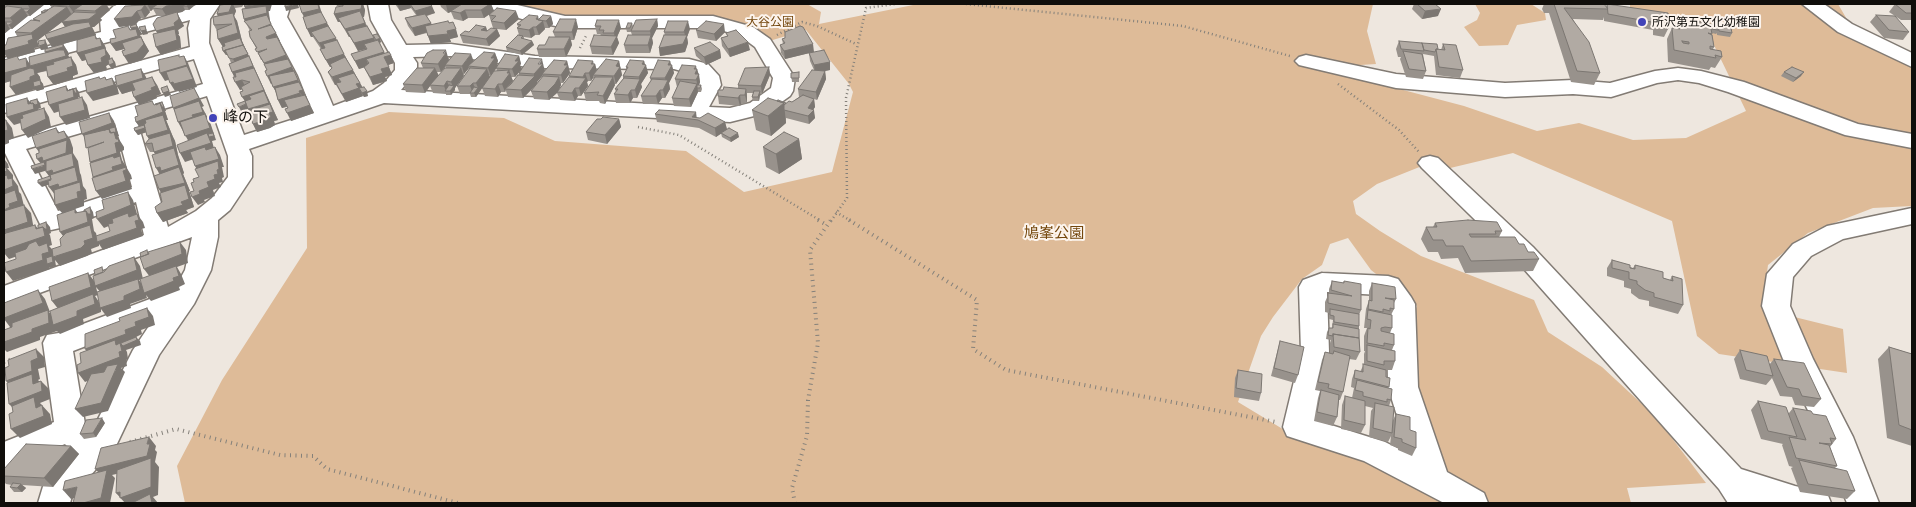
<!DOCTYPE html>
<meta charset="utf-8">
<style>
body{margin:0}
#map{position:relative;width:1916px;height:507px;overflow:hidden;background:#eee7df;font-family:Cabin,sans-serif}
canvas{display:block}
.frame{position:absolute;inset:0;border:5px solid #100e0b;pointer-events:none}
</style>
<div id="map">
<canvas width="1916" height="507"></canvas>
<div class="frame"></div>
</div>
<script>
const g = document.querySelector('canvas').getContext('2d');
g.lineJoin = 'round';
function fillPath(path, color) { g.fillStyle = color; g.fill(path, 'evenodd'); }
const toPath = rows => new Path2D(rows.map(r => 'M' + r).join(''));
function stroke(path, color, width, dash) { g.strokeStyle = color; g.lineWidth = width; g.lineCap = dash ? 'butt' : 'round'; g.setLineDash(dash || []); g.stroke(path); }
function write(font, color, halo, rows, align = 'center') {
  g.font = font + ' Cabin,"Noto Sans JP",sans-serif'; g.lineWidth = 4; g.setLineDash([]); g.textBaseline = 'middle'; g.strokeStyle = halo; g.fillStyle = color; for (const [text, x, y, turn = 0] of rows) {
    g.save(); g.translate(x, y); g.rotate((+turn || 0) * Math.PI / 180); g.textAlign = isNaN(turn) ? turn : align; if (halo) g.strokeText(text, 0, 0); g.fillText(text, 0, 0); g.restore();
  }
}
const green = toPath([
 [501,4,807,4,821,12,819,24,918,4,1373,4,1367,31,1376,64,1345,66,1350,76,1464,106,1537,131,1579,123,1633,140,1686,138,1746,111,1711,39,1630,10,1630,4,1838,4,1852,28,1912,57,1912,206,1873,208,1808,233,1768,265,1762,309,1843,329,1847,373,1719,354,1697,336,1672,221,1513,153,1446,169,1427,164,1377,184,1353,201,1356,214,1380,231,1421,256,1534,300,1548,332,1602,367,1656,417,1706,483,1627,488,1631,503,185,503,177,466,222,380,307,248,306,138,389,112,504,118,555,141,686,151,744,192,832,172,853,92,849,84,806,30,766,42,750,30,572,19,534,14],
 [1348,238,1371,270,1417,306,1407,332,1440,481,1281,428,1238,402,1261,336,1273,317,1302,279,1322,265,1330,244],
 [1475,4,1531,4,1545,13,1546,20,1517,25,1508,45,1479,46,1464,27,1477,20,1480,13]
]);
const pathFar1 = toPath([
 [966,4,1183,26,1290,56],
 [777,35,802,22,817,26,856,44],
 [580,48,586,36],
 [1338,84,1399,130,1419,152],
 [638,127,679,135,821,221],
 [836,212,851,221],
 [831,221,847,198,846,98,866,8,895,4]
]);
const path = toPath([
 [818,220,827,225],
 [849,220,977,300,973,349,1006,370,1276,422],
 [4,362,12,359],
 [4,367,10,364],
 [130,442,176,429,280,455,313,456,327,469,458,503],
 [795,503,792,488,807,436,808,400,818,343,810,250,831,220]
]);
const minor = toPath([
 [42,4,64,4,11,46,4,48,4,32,42,4],
 [116,4,138,4,120,21,121,26,200,4,220,4,210,19,209,43,244,135,313,113,298,75,267,17,271,4,291,4,287,17,320,75,333,106,373,91,384,83,395,70,395,63,371,20,368,4,388,4,391,20,406,45,451,44,535,56,689,59,708,64,719,76,721,85,709,107,730,108,750,103,771,88,773,78,755,47,739,35,712,28,565,28,522,19,486,8,483,4,513,4,565,16,713,16,753,27,770,39,795,78,793,91,790,96,766,113,730,122,384,103,249,149,252,156,252,177,230,210,218,220,218,237,211,270,194,304,159,355,115,448,72,496,70,503,38,503,45,480,72,452,65,444,4,468,4,442,54,422,43,343,47,335,59,333,174,290,185,270,192,237,4,306,4,286,144,235,136,202,60,228,51,230,42,228,4,151,5,141,203,84,194,59,4,113,4,99,190,47,188,28,190,20,4,70,4,58,101,32,100,19,116,4],
 [451,56,535,68,674,69,692,74,698,78,699,85,688,106,401,90,417,71,417,63,413,57,451,56],
 [207,96,228,156,228,177,212,198,196,211,168,227,136,117,207,96],
 [115,123,132,187,58,211,26,149,115,123],
 [153,320,133,350,92,431,85,424,73,351,153,320],
 [1802,4,1824,4,1852,24,1912,53,1912,67,1838,32,1802,4],
 [1306,55,1396,74,1505,83,1573,80,1610,83,1655,71,1678,68,1701,71,1744,82,1858,124,1912,134,1912,148,1845,135,1728,92,1699,83,1678,80,1657,83,1611,97,1573,94,1505,97,1396,88,1299,65,1295,61,1299,57,1306,55],
 [1430,156,1438,158,1533,247,1741,469,1795,486,1827,493,1831,503,1728,503,1719,489,1515,259,1422,168,1418,163,1422,158,1430,156],
 [1912,208,1912,224,1843,239,1811,256,1793,277,1790,306,1813,359,1853,437,1879,503,1847,503,1821,437,1783,359,1762,306,1767,274,1793,244,1827,226,1912,208],
 [1322,273,1388,276,1398,279,1411,297,1415,304,1418,387,1447,472,1484,493,1488,503,1444,503,1364,461,1287,436,1283,427,1301,352,1299,287,1303,280,1322,273],
 [1327,292,1380,295,1387,305,1388,387,1409,454,1385,442,1315,420,1329,352,1327,292]
]);
const wall = toPath([
 [4,4,45,4,30,16,27,16,12,29,10,29,4,34],
 [52,4,118,4,115,6,107,6,110,10,100,18,102,20,94,27,92,27,96,35,88,37,97,39,100,38,105,46,106,50,110,56,110,59,115,62,116,67,112,69,109,64,106,66,107,70,94,73,88,65,86,60,82,61,77,53,77,40,63,44,68,52,69,55,68,55,76,65,78,74,73,76,73,79,54,85,48,77,47,71,37,73,40,77,40,80,43,84,44,89,37,91,35,89,16,95,11,81,4,83,4,60,8,59,4,53,4,45,6,45,17,36,15,32,34,20,33,19,42,14,41,12,52,8,50,5],
 [62,22,65,27,47,33],
 [45,34,47,39,52,47,48,48,47,44,41,50,45,49,46,53,30,64,19,60,17,57,35,52,34,48,39,47,37,41],
 [130,4,194,4,195,5,189,10,185,10,182,12,177,13,184,26,178,30,179,34,178,34,180,37,181,48,161,55,156,47,157,33,163,16,157,16,153,9,151,11,149,11,150,12,145,18,141,18,136,24,142,34,140,35,149,51,142,60,129,64,125,49,116,51,111,44,116,38,131,30,130,25,119,27,131,6],
 [222,4,244,4,242,7,235,8,236,11,234,16,237,21,242,41,278,120,274,121,275,125,270,128,257,132,253,124,248,109,241,111,245,101,243,91,242,89,240,90,232,72,231,63,228,55,226,55,223,51,225,46,223,47,218,39,217,31,214,25],
 [336,4,363,4,365,10,364,17,363,17,367,26,374,37,381,42,380,43,385,54,391,55,394,63,388,65,392,75,385,77,387,81,373,85,364,67,359,69,351,54,366,49,358,51,350,37,349,37,340,22,338,22,334,14,342,6,337,6],
 [395,4,430,4,435,13,427,16,432,25,453,22,458,37,450,39,451,42,431,44,427,33,415,36,408,26,405,18,416,15,411,8,400,11],
 [440,4,491,4,494,11,484,18,468,18,463,21,454,19,451,12,448,13,441,7],
 [1414,4,1435,4,1438,16,1422,19,1412,9],
 [1544,4,1604,4,1606,7,1607,4,1670,25,1664,37,1653,35,1653,30,1604,21,1604,17,1603,20,1573,19,1600,73,1594,85,1571,82,1549,13,1544,13,1542,9],
 [1895,4,1912,4,1912,20,1901,20,1889,12],
 [246,9,270,11,268,11,269,13,270,21,314,113,291,121,287,107,282,108,278,100,276,93,272,83,271,84,267,70,262,60,261,60,256,48,250,37,250,31,244,19],
 [322,14,357,78,368,96,364,97,361,92,363,96,346,102,336,85,335,85,332,80,328,72,332,68,331,67,330,67,324,57,320,49,321,49,313,37,311,37,303,17],
 [489,15,519,19,506,30,497,29,500,36,489,46,463,43,460,35,486,27,487,31,493,28],
 [1876,15,1909,32,1903,40,1884,38,1870,22],
 [551,16,553,24,549,28,545,28,545,29,539,35,535,35,531,38,524,37,524,39,532,41,534,45,522,55,507,51,506,47,519,35,517,28,518,27,517,24],
 [1679,18,1686,19,1687,18,1717,27,1718,26,1732,33,1730,37,1717,35,1717,33,1716,34,1712,33,1714,47,1713,49,1722,57,1715,68,1711,67,1709,70,1668,62,1667,39,1672,28,1674,28],
 [657,19,658,26,652,38,653,43,650,53,626,53,624,45,632,35,631,32,627,32,626,28,632,23,633,26],
 [597,20,621,28,617,37,619,43,613,55,592,54,590,46,601,35,600,34,597,34,595,26],
 [578,27,574,40,571,40,572,45,566,57,539,57,537,49,545,45,555,37,553,32],
 [690,29,687,37,688,43,685,52,660,56,659,48,665,35,664,32],
 [696,30,725,32,716,41,698,38],
 [726,33,750,50,730,57,722,46,721,38,727,36],
 [782,39,814,52,830,62,830,70,823,71,825,71,826,79,817,100,814,99,815,107,813,110,815,118,809,124,786,118,786,123,771,136,756,130,752,110,777,101,786,103,792,102,799,97,798,89,814,70,810,61,809,53,785,59,781,53,780,45,783,44],
 [1399,41,1441,50,1443,44,1463,70,1460,78,1436,75,1434,56,1423,54,1426,71,1423,79,1406,77,1400,59,1401,57,1398,57,1396,49],
 [694,48,720,50,721,58,706,65,696,56],
 [495,53,498,61,497,63,498,66,519,56,521,64,520,65,522,69,515,77,511,77,513,81,519,75,519,73,544,67,545,71,567,61,570,73,563,83,561,83,561,85,559,90,570,77,569,76,594,64,595,64,597,71,619,61,622,75,616,84,614,84,615,85,605,104,600,103,599,101,586,101,584,93,594,79,593,78,591,81,588,81,587,82,588,86,581,96,578,96,575,101,560,100,557,93,549,100,534,99,531,91,534,87,523,98,508,97,506,91,505,92,501,92,498,97,485,96,482,88,476,97,471,97,470,94,460,94,457,86,469,69,469,68,464,74,455,88,455,90,451,95,446,95,446,94,433,93,430,86,425,93,406,92,403,84,423,68,421,63,449,58,449,60,473,61],
 [446,66,446,68,438,76,437,72,441,72],
 [496,68,497,71,490,77,489,75,491,76],
 [543,75,543,76,537,83,537,82],
 [644,61,648,73,641,84,642,87,637,98,633,98,630,103,616,103,614,94,616,92,615,89,623,79,623,76,626,70,626,67],
 [670,61,674,73,669,83,670,89,665,98,662,98,658,104,643,104,641,96,651,81,650,78],
 [769,67,770,75,762,94,760,94,759,101,753,101,752,97,753,93,747,93,747,103,741,104,740,106,719,104,718,96,723,90,738,88,738,85],
 [141,69,146,79,157,85,161,94,156,96,157,98,143,104,152,101,154,105,162,102,164,106,166,111,165,111,168,120,166,120,173,137,175,141,178,155,184,173,183,174,190,191,189,191,194,207,186,210,188,213,163,222,157,213,162,202,161,193,159,189,159,174,155,154,154,152,150,152,145,144,149,139,146,132,138,135,135,131,139,126,136,122,138,116,139,105,135,90,122,94,117,86],
 [696,69,697,69,700,82,699,85,701,85,702,89,701,92,698,92,691,107,674,106,672,98,677,87,675,79],
 [799,72,799,82,792,82,791,73],
 [1784,72,1801,76,1793,82,1781,76],
 [655,114,697,118,725,122,727,129,739,137,731,142,722,137,721,133,716,137,699,128,657,122],
 [601,119,619,119,621,127,607,144,588,140,586,132],
 [799,139,802,159,779,174,766,167,763,147],
 [1435,223,1502,231,1499,237,1519,244,1528,252,1539,259,1533,271,1465,273,1458,258,1441,259,1438,252,1428,252,1421,239,1426,227,1433,227],
 [1612,260,1633,268,1635,265,1663,278,1670,280,1672,276,1683,305,1678,314,1649,306,1649,301,1639,299,1631,293,1631,289,1624,287,1624,281,1607,276,1607,268],
 [1332,281,1343,283,1344,281,1361,310,1359,315,1359,329,1360,352,1356,360,1349,359,1343,392,1340,400,1339,400,1337,417,1333,426,1314,421,1318,398,1320,391,1315,390,1322,360,1325,352,1330,353,1330,343,1331,340,1326,339,1327,332,1329,328,1332,328,1333,320,1329,319,1329,313,1325,312,1325,302,1329,293,1329,289],
 [1372,283,1396,299,1394,303,1394,309,1391,315,1392,328,1390,333,1394,345,1392,350,1395,361,1392,370,1386,370,1386,377,1391,400,1389,406,1393,420,1396,414,1410,430,1416,448,1412,456,1398,450,1398,448,1390,445,1391,436,1388,442,1369,437,1371,411,1373,408,1365,406,1365,425,1361,433,1341,429,1342,405,1345,396,1352,398,1354,388,1351,387,1352,379,1355,370,1360,372,1364,364,1364,354,1365,351,1364,351,1364,336,1367,328,1364,328,1366,309,1369,300,1369,291],
 [1280,341,1298,375,1295,383,1271,376],
 [1889,347,1912,354,1912,446,1887,438,1878,359],
 [1740,350,1769,365,1774,359,1821,399,1814,407,1795,405,1792,397,1780,396,1772,378,1766,385,1740,379,1734,359],
 [1238,370,1261,393,1259,401,1234,397,1235,378],
 [1758,401,1789,413,1793,408,1813,414,1836,439,1830,447,1837,466,1835,468,1855,491,1847,499,1800,492,1791,468,1793,467,1789,466,1782,445,1783,444,1761,439,1751,410],
 [105,423,96,437,84,439,80,434],
 [71,446,79,454,53,487,22,485,26,488,22,492,14,492,10,487,12,485,6,484,4,482,4,469]
]);
const shadedWall = toPath([
 [30,4,45,4,30,16,27,12,30,9,28,5],
 [72,4,87,4,74,10,75,12,74,13,69,6],
 [104,4,106,4,110,10,100,18,102,20,94,27,92,27,96,35,63,44,68,52,69,55,68,55,71,64,37,73,40,77,41,83,35,85,36,86,41,85,40,80,43,84,44,89,37,91,35,89,16,95,10,87,30,80,30,77,35,75,35,73,31,68,32,75,4,83,4,73,24,67,17,57,8,59,4,53,4,51,29,44,28,41,33,39,31,33,67,7,72,15,63,22,89,19,96,13,95,11],
 [62,22,67,30,90,27,47,39,52,47,63,44,63,47,45,52,50,60,66,56,31,66,26,58,27,67,24,67,17,57,35,52,34,48,39,47,37,41],
 [147,4,160,4,152,8,153,9,151,11],
 [179,4,194,4,195,5,189,10,187,6,183,6,185,10,182,12,177,13,184,26,178,30,179,34,178,34,180,37,181,48,161,55,156,47,161,39,156,31,174,23,177,13,170,14,167,17,162,9,166,6],
 [233,4,236,11,234,16,237,21,242,41,278,120,274,121,275,125,270,128,257,132,253,124,253,117,248,109,254,107,241,111,239,107,247,104,242,97,257,74,236,80,232,72,237,67,233,59,246,52,226,55,223,51,242,41,223,47,218,39,238,33,234,17,221,22,217,14],
 [264,4,272,4,270,11,268,11,270,21,249,26,244,19,248,14,244,6],
 [298,4,299,8,286,11,285,7],
 [318,4,319,4,323,17,306,21,302,13],
 [362,4,363,4,365,10,364,17,341,22,338,18,340,22,338,22,334,14],
 [397,4,410,4,411,8,400,11],
 [449,4,470,4,448,13,446,5],
 [490,4,491,4,494,11,484,18,481,10],
 [145,5,150,12,145,18,141,10],
 [432,6,435,13,418,18,415,11],
 [22,8,28,16,12,29,9,25,13,22,10,18],
 [1441,9,1438,16,1422,19,1425,11],
 [465,10,468,18,463,21,460,13],
 [137,11,141,18,136,24,142,34,140,35,143,44,116,51,111,44,130,30,128,26,135,36,131,28,136,25,119,27,114,19],
 [516,11,519,19,506,30,504,23],
 [538,16,539,20,543,21,545,29,539,35,536,27,536,19],
 [551,16,553,24,549,28,546,21],
 [576,19,578,27,574,40,572,32],
 [657,19,658,26,652,38,653,43,650,53,648,45,651,37,650,31],
 [619,20,621,28,617,37,619,43,613,55,611,47,615,39,614,33],
 [5,21,10,29,4,34,4,22],
 [688,21,690,29,687,37,688,43,685,52,660,56,659,48,686,38,684,32],
 [327,23,331,31,311,32,313,37,311,37,307,29],
 [365,23,369,31,347,31,350,37,349,37,345,29],
 [431,23,434,30,415,36,412,28],
 [724,24,725,32,716,41,714,34],
 [145,26,148,34,143,35,141,31],
 [486,27,488,34,481,30],
 [533,27,535,35,531,38,529,30],
 [456,29,458,37,450,39,447,31],
 [497,29,500,36,489,46,486,39],
 [276,33,280,41,270,45,266,37],
 [448,34,451,42,431,44,428,36],
 [95,35,100,43,100,38,105,46,106,50,110,56,111,63,106,66,107,70,94,73,88,65,101,58,106,54,82,61,77,53,96,39],
 [141,37,149,51,142,60,129,64,124,56],
 [570,37,572,45,566,57,564,49],
 [336,38,339,46,323,51,319,43],
 [374,38,377,46,364,44,366,49,358,51,354,43],
 [380,38,381,42,377,44,376,40],
 [45,40,47,44,48,49,41,50,39,46],
 [532,41,534,45,522,55,520,51],
 [748,42,750,50,730,57,728,49],
 [813,44,814,52,785,59,784,51],
 [446,50,449,61,445,65,446,66,441,72,438,64],
 [720,50,721,58,706,65,704,57],
 [384,52,386,56,391,55,394,63,388,65,366,59,369,66,359,69,355,61],
 [495,53,498,61,497,63,498,66,491,76,488,68,491,58],
 [344,54,348,62,330,64,331,67,330,67,326,60],
 [471,54,474,62,468,66,469,68,464,74,462,66],
 [286,55,290,63,268,71,264,63],
 [184,56,188,63,197,87,179,92,178,90,175,91,170,83,190,73,165,81,160,73],
 [519,56,521,64,520,65,522,69,515,77,512,69,515,61],
 [71,57,76,65,78,74,73,76,73,79,54,85,48,77,67,68],
 [112,58,115,62,116,67,112,69,109,65],
 [542,59,545,72,542,74,543,75,537,82,537,84,523,98,521,90,534,76,534,74],
 [567,61,570,73,563,83,561,75,564,65],
 [593,61,594,65,595,64,597,72,593,75,593,78,591,81,589,73,591,64],
 [619,61,622,75,616,84,614,76,616,66],
 [644,61,645,66,646,65,648,73,641,84,642,87,637,98,635,90,639,80,639,77,642,64],
 [670,61,671,66,672,65,674,73,669,83,670,89,665,98,663,90,666,84,665,78,668,65],
 [830,62,830,70,815,73,814,65],
 [696,66,697,71,697,69,699,75,699,74,700,82,698,88,694,69],
 [292,67,298,79,302,88,278,95,273,87,296,75,271,84,267,76],
 [389,67,392,75,385,77,387,81,373,85,370,77,381,69],
 [769,67,770,75,762,94,761,86],
 [435,68,439,76,430,85,430,86,425,93,422,85],
 [461,68,464,76,455,88,455,90,451,95,450,91,453,87,451,82],
 [141,69,146,77,148,86,122,94,117,86],
 [487,69,490,77,476,97,474,93,473,93,470,86,473,83,476,91,478,88,476,83],
 [353,70,357,78,338,78,341,84,335,85,332,77],
 [509,70,513,81,505,89,505,92,502,84,507,73],
 [825,71,826,79,817,100,816,92],
 [1804,72,1801,76,1793,82,1796,78],
 [585,73,588,81,587,82,588,86,581,96,579,88,584,81,583,77],
 [105,77,110,85,112,78,117,86,119,94,93,101,87,93,106,80],
 [152,77,157,85,161,94,156,96,157,98,139,105,134,97,151,88],
 [559,77,561,85,558,92,549,100,547,92],
 [613,77,615,85,605,104,603,96],
 [242,80,246,88,240,90,235,82],
 [447,81,450,89,446,91,444,86],
 [360,83,364,91,359,88,363,96,346,102,342,94,356,84],
 [498,84,501,92,498,97,495,89],
 [697,84,698,92,691,107,689,99],
 [66,86,71,94,73,89,76,88,79,92,80,97,78,97,80,105,54,113,49,105,67,91],
 [167,86,171,95,165,97,163,93],
 [194,88,204,106,202,107,210,122,216,140,212,141,215,152,185,162,180,153,190,144,178,122,178,116,173,108],
 [575,88,578,96,575,101,572,93],
 [746,89,747,97,747,103,745,95],
 [303,90,307,98,304,99,299,91],
 [631,90,633,98,630,103,628,95],
 [660,90,662,98,658,104,656,96],
 [367,91,368,96,364,97,362,93],
 [760,91,760,95,759,101,758,97],
 [300,93,304,101,282,108,278,100],
 [740,95,741,104,740,106,738,98],
 [82,97,87,105,90,118,66,125,60,117],
 [27,98,33,106,33,103,37,99,40,103,41,108,38,109,39,111,40,117,14,125,7,117,28,104],
 [814,99,815,107,811,113,814,110,815,118,809,124,808,116,808,108],
 [162,102,166,111,165,111,168,120,166,120,173,137,175,141,178,155,184,173,183,174,190,191,189,191,194,207,186,210,188,213,163,222,157,213,164,197,159,189,161,176,156,168,159,161,154,152,152,144,147,136,150,131,138,135,135,131,141,129,136,122],
 [784,103,786,123,771,136,768,116],
 [310,105,314,113,291,121,287,113],
 [44,108,49,117,51,127,28,138,22,130],
 [696,112,697,120,692,117],
 [109,113,114,121,119,136,117,136,124,147,124,150,120,152,122,160,131,175,132,179,129,180,132,189,102,199,96,191,99,185,93,177,96,170,90,162,105,136,88,142,82,134],
 [619,119,621,127,607,144,605,135],
 [6,120,12,128,14,138,9,140,9,143,4,145,4,131],
 [725,122,727,130,716,137,715,128],
 [56,128,62,136,64,131,70,139,73,148,73,153,78,161,80,173,81,175,83,186,86,190,87,199,84,200,84,206,75,209,81,217,62,213,55,205,56,196,49,187,56,182,42,187,38,183,51,179,46,172,52,170,74,166,48,170,35,174,32,169,43,166,37,159,42,156,36,148,58,133],
 [738,133,739,137,731,142,730,138],
 [799,139,802,159,779,174,776,154],
 [215,147,220,155,224,167,222,167,224,177,222,178,223,182,219,183,221,187,213,190,215,196,204,200,205,202,198,205,192,197,199,191,207,182,200,175,195,166],
 [5,160,8,164,9,168,7,168,13,175,13,179,18,186,19,192,21,194,25,210,4,220,4,163],
 [128,192,133,200,137,214,104,228,97,219],
 [24,205,31,213,34,230,4,240,4,230],
 [90,207,93,212,94,218,92,219,94,231,96,233,98,242,135,221,137,214,143,222,145,228,141,229,143,236,103,250,99,244,99,246,91,249,92,253,87,256,60,266,55,260,56,266,50,268,49,267,50,269,13,281,6,272,41,248,9,259,4,253,4,250,36,229,35,225,40,231,46,222,50,227,51,233,49,234,50,235,52,245,49,246,54,251,55,257,66,240,60,232],
 [180,242,186,250,188,263,177,267,181,274,185,284,179,287,180,290,151,301,146,295,147,298,130,304,131,308,107,317,101,309,101,312,83,319,84,324,60,334,56,330,57,331,40,337,40,340,7,352,4,349,4,342,10,327,4,319,4,318,38,290,45,299,50,312,49,312,55,319,59,310,52,301,88,273,95,282,134,257,140,266,143,279,139,280,145,288,150,277,144,269],
 [96,287,102,294,99,302,95,296,98,295],
 [147,308,153,316,155,325,141,330,142,334,136,337,140,341,141,345,126,350,127,352,128,359,126,360,127,366,121,368,125,372,108,411,83,417,75,409,116,370,85,382,78,373,92,358,85,349,125,330,135,322],
 [36,349,44,357,45,367,38,369,40,379,38,380,40,382,41,381,49,389,50,399,40,403,50,414,52,424,20,438,11,429,17,412,9,404,14,389,6,381,31,361],
 [102,418,105,423,96,437,93,433],
 [149,437,156,446,155,450,157,452,155,462,159,467,158,495,153,497,158,503,125,503,116,493,151,466,112,475,115,478,110,503,83,503,103,477,95,469,147,444],
 [71,446,79,454,53,487,44,478],
 [21,484,26,488,22,492,17,488],
 [77,487,85,495,71,499,63,490]
]);
const building = toPath([
 [52,4,72,4,69,6,50,5,52,4],
 [83,4,104,4,95,11,74,10,83,4],
 [158,4,179,4,166,6,162,9,152,8,158,4],
 [186,4,190,4,187,6,183,6,186,4],
 [228,4,232,4,229,12,217,14,220,5,228,4],
 [246,4,264,4,244,6,246,4],
 [285,4,297,4,285,7,285,4],
 [299,4,318,4,319,9,302,13,299,4],
 [343,4,362,4,361,9,334,14,336,7,343,6,343,4],
 [410,4,430,4,432,6,415,11,410,4],
 [462,4,490,4,481,10,465,10,460,13,451,11,462,4],
 [1417,4,1435,4,1441,9,1425,11,1417,4],
 [1554,4,1604,4,1608,9,1564,8,1589,42,1600,73,1577,71,1554,4],
 [1607,4,1668,13,1670,25,1667,24,1668,29,1657,27,1657,23,1608,14,1607,4],
 [1895,4,1912,4,1912,13,1906,13,1895,4],
 [145,5,141,10,137,11,132,17,114,19,125,6,145,5],
 [7,6,22,8,10,18,4,18,4,8,7,6],
 [54,6,67,7,31,33,15,32,31,20,40,21,33,19,54,6],
 [266,6,267,13,244,19,242,9,266,6],
 [497,8,516,11,504,23,491,21,496,16,489,15,497,8],
 [23,9,30,9,27,12,25,12,23,9],
 [45,10,48,10,44,13,41,12,45,10],
 [360,11,365,23,345,29,338,18,360,11],
 [74,12,97,13,89,19,62,22,74,12],
 [177,12,179,19,174,23,175,26,156,31,153,24,157,18,177,12],
 [321,12,327,23,307,29,303,17,321,12],
 [233,13,238,33,218,39,217,30,232,24,214,25,213,17,233,13],
 [425,14,431,23,412,28,405,18,425,14],
 [267,15,271,24,258,29,271,25,276,33,266,37,267,39,277,37,286,55,264,63,258,53,267,49,257,52,255,49,257,48,250,37,249,31,252,30,244,21,267,15],
 [529,15,538,16,536,19,543,21,536,27,533,27,529,30,517,28,521,25,517,24,529,15],
 [543,15,551,16,546,21,538,20,543,15],
 [1876,15,1895,16,1909,32,1889,30,1876,15],
 [1679,18,1710,24,1712,34,1708,33,1712,35,1714,47,1710,46,1710,49,1721,51,1722,57,1715,55,1716,58,1674,50,1672,28,1680,29,1679,18],
 [1682,41,1689,42,1689,44,1683,43,1682,41],
 [1687,18,1700,20,1700,22,1687,20,1687,18],
 [560,19,576,19,572,32,553,32,560,19],
 [657,19,650,31,631,31,636,20,657,19],
 [597,20,619,20,614,33,603,33,604,30,599,30,601,26,595,26,597,20],
 [448,21,449,23,453,22,456,29,447,31,448,34,428,36,425,26,448,21],
 [668,21,688,21,684,32,664,32,668,21],
 [706,21,724,24,714,34,696,30,706,21],
 [6,22,13,22,9,25,7,25,6,22],
 [89,22,91,27,47,39,45,34,73,24,89,22],
 [628,23,632,23,630,28,626,28,628,23],
 [136,24,137,27,131,28,130,26,136,24],
 [1710,24,1717,25,1718,30,1711,29,1710,24],
 [476,25,486,27,481,30,487,31,491,28,497,29,486,39,460,35,465,31,469,32,476,25],
 [128,26,130,30,136,29,138,36,111,44,110,39,116,38,113,30,128,26],
 [145,26,146,30,141,31,139,27,145,26],
 [328,26,336,38,319,43,311,32,328,26],
 [367,26,374,38,354,43,347,31,367,26],
 [800,26,803,27,813,44,784,51,780,45,785,43,782,39,785,38,785,32,800,26],
 [1718,26,1731,28,1732,33,1719,31,1718,26],
 [175,29,177,40,156,47,153,34,175,29],
 [736,30,748,42,728,49,721,38,728,36,726,33,736,30],
 [32,34,33,39,28,41,29,44,4,51,4,45,6,45,8,38,32,34],
 [377,34,380,38,376,40,373,35,377,34],
 [95,35,96,39,100,38,102,46,77,53,77,40,95,35],
 [518,35,523,36,521,38,532,41,520,51,506,47,518,35],
 [594,35,617,36,611,47,590,46,594,35],
 [628,35,651,35,648,45,624,45,628,35],
 [664,35,687,35,683,44,659,48,664,35],
 [141,37,144,44,137,52,124,56,122,51,125,50,122,43,141,37],
 [549,37,570,37,564,49,537,49,539,45,545,45,549,37],
 [240,38,243,45,223,51,222,47,225,46,224,43,240,38],
 [45,40,45,44,39,46,38,41,45,40],
 [337,40,344,54,326,60,320,49,325,48,323,44,337,40],
 [378,40,384,52,355,61,351,54,367,49,364,44,378,40],
 [1399,41,1422,43,1424,51,1401,49,1399,41],
 [710,42,720,50,704,57,694,48,710,42],
 [1422,43,1437,44,1438,49,1436,49,1435,52,1424,50,1422,43],
 [63,44,63,47,45,52,45,49,63,44],
 [1443,44,1456,45,1463,70,1439,67,1436,49,1445,50,1443,44],
 [243,45,248,54,233,59,229,58,225,50,243,45],
 [105,48,106,55,101,58,102,62,88,65,84,54,105,48],
 [57,50,64,50,66,56,30,66,29,57,57,50],
 [433,50,446,50,443,53,446,53,438,64,421,63,427,53,433,50],
 [824,50,830,62,814,65,809,53,824,50],
 [1403,51,1422,54,1426,71,1409,69,1403,51],
 [389,52,391,55,384,57,389,67,381,69,383,73,370,77,364,67,369,63,366,59,389,52],
 [484,52,495,53,491,58,495,58,488,68,468,66,484,52],
 [455,53,471,54,462,66,445,65,455,53],
 [505,54,519,56,515,61,519,61,512,69,496,68,505,54],
 [179,55,179,57,184,56,187,65,160,73,158,60,179,55],
 [17,56,19,60,26,58,27,67,4,73,4,60,17,56],
 [249,56,253,66,232,72,229,64,249,56],
 [71,57,73,66,67,68,68,71,48,77,46,66,54,64,53,62,71,57],
 [345,57,353,70,332,77,328,72,332,68,330,64,345,57],
 [112,58,114,63,109,65,108,60,112,58],
 [529,58,542,59,538,64,543,64,534,74,519,73,529,58],
 [288,59,292,67,267,76,265,71,267,70,264,64,288,59],
 [606,59,619,61,616,66,620,67,614,76,593,75,606,59],
 [554,60,567,61,564,65,568,65,561,75,542,74,554,60],
 [578,60,593,61,591,64,595,64,589,73,585,73,583,77,569,76,578,60],
 [630,60,644,61,642,64,646,65,639,77,623,76,628,67,626,67,630,60],
 [658,60,670,61,668,65,672,65,665,78,650,78,658,60],
 [682,65,696,66,694,69,697,69,695,74,699,74,696,80,675,79,682,65],
 [187,66,193,79,174,84,173,82,170,83,166,72,187,66],
 [769,67,761,86,738,85,745,68,769,67],
 [1792,67,1804,72,1796,78,1784,72,1792,67],
 [30,68,34,69,35,75,30,77,30,80,10,87,11,75,30,68],
 [254,68,264,90,242,97,240,92,243,91,241,87,250,82,242,80,235,82,233,77,236,77,235,73,254,68],
 [417,68,435,68,422,85,403,84,417,68],
 [445,68,461,68,451,82,447,81,444,86,430,85,445,68],
 [470,68,487,69,476,83,473,83,470,86,457,86,470,68],
 [141,69,143,78,117,86,115,76,141,69],
 [509,70,507,73,510,73,502,84,498,84,495,89,482,88,494,71,509,70],
 [812,70,825,71,816,92,798,89,812,70],
 [294,71,298,80,273,87,269,76,294,71],
 [799,72,799,78,791,78,791,73,799,72],
 [354,73,360,83,356,84,359,88,342,94,336,83,341,82,338,78,354,73],
 [518,75,535,76,521,90,505,89,511,84,518,75],
 [543,76,559,77,555,84,547,92,531,91,543,76],
 [99,77,100,79,105,77,106,80,112,78,114,85,87,93,85,81,99,77],
 [152,77,156,86,151,88,152,90,134,97,132,91,135,90,132,83,152,77],
 [569,77,586,78,579,88,575,88,572,93,557,92,569,77],
 [595,77,613,77,603,96,597,95,599,92,584,93,595,77],
 [624,78,640,79,635,90,631,90,628,95,614,94,618,89,615,89,624,78],
 [652,79,668,80,663,90,660,90,656,96,641,96,652,79],
 [40,80,41,85,34,87,33,82,40,80],
 [680,81,697,84,689,99,672,98,680,81],
 [299,82,303,90,299,91,300,93,278,100,275,88,299,82],
 [449,85,454,86,450,91,445,91,449,85],
 [697,85,701,85,700,88,697,88,697,85],
 [66,86,67,91,73,89,74,97,49,105,46,92,66,86],
 [167,86,169,91,163,93,161,88,167,86],
 [364,87,367,91,362,93,359,88,364,87],
 [474,87,478,88,474,93,470,93,474,87],
 [724,87,746,89,745,95,740,95,738,98,718,96,718,90,723,90,724,87],
 [76,88,77,93,75,93,73,89,69,90,76,88],
 [194,88,199,98,173,108,170,96,194,88],
 [264,91,269,103,248,109,245,101,251,99,249,96,264,91],
 [754,91,760,91,758,97,752,97,754,91],
 [305,95,310,105,287,113,285,109,288,108,284,100,305,95],
 [803,95,814,99,808,108,814,110,808,116,784,110,784,105,789,101,792,102,803,95],
 [82,97,85,110,60,117,58,104,82,97],
 [27,98,28,104,33,103,34,109,7,117,6,104,27,98],
 [768,98,784,103,768,116,752,110,768,98],
 [37,99,38,104,35,105,33,103,31,104,30,101,37,99],
 [778,100,786,103,784,105,784,103,777,101,778,100],
 [152,101,154,105,160,103,163,112,136,122,135,117,138,116,135,106,152,101],
 [199,101,203,112,192,115,193,117,178,122,174,109,199,101],
 [245,101,246,104,239,107,237,104,245,101],
 [162,102,164,107,162,107,160,103,156,105,155,104,162,102],
 [270,104,273,112,269,113,271,117,266,120,253,124,248,111,270,104],
 [44,108,46,119,22,130,20,119,23,118,22,115,44,108],
 [659,110,696,112,692,117,700,118,708,113,725,122,715,128,698,120,655,114,659,110],
 [109,113,112,123,82,134,79,122,109,113],
 [205,114,210,128,185,136,180,122,205,114],
 [163,115,168,130,147,136,144,124,146,123,145,120,163,115],
 [603,117,619,119,605,135,586,132,597,119,601,119,603,117],
 [4,120,6,120,8,130,4,131,4,120],
 [144,125,145,128,135,131,134,128,144,125],
 [115,127,116,132,111,133,109,129,104,130,115,127],
 [56,128,58,133,64,131,67,138,36,148,32,136,56,128],
 [729,128,738,133,730,138,721,133,729,128],
 [109,129,110,133,114,132,116,139,118,139,119,142,115,143,117,153,90,162,88,148,104,142,86,148,84,135,109,129],
 [784,132,799,139,776,154,763,147,784,132],
 [170,133,173,146,154,152,152,143,145,144,149,139,170,133],
 [207,133,211,143,180,153,177,145,207,133],
 [213,133,214,136,209,137,208,134,213,133],
 [67,140,66,153,43,161,42,157,37,159,36,154,39,153,39,149,67,140],
 [205,147,206,150,215,147,219,159,195,166,190,152,205,147],
 [174,148,179,165,161,171,160,167,156,168,152,155,174,148],
 [72,153,74,166,53,173,52,170,46,172,46,161,72,153],
 [113,156,114,158,120,156,122,164,112,167,113,170,93,177,90,163,113,156],
 [218,161,219,169,217,170,218,174,214,175,215,179,207,182,209,187,199,191,200,194,192,197,190,192,194,191,191,183,194,182,193,179,199,177,195,169,218,161],
 [44,162,45,165,32,169,31,166,44,162],
 [6,167,7,171,4,172,4,168,6,167],
 [75,167,78,181,59,187,58,184,49,187,48,181,51,180,50,175,75,167],
 [126,167,126,170,123,171,126,181,96,191,92,178,126,167],
 [179,167,185,183,159,189,154,176,179,167],
 [7,175,8,179,12,178,13,186,4,190,4,176,7,175],
 [50,176,51,179,38,183,38,180,50,176],
 [80,182,81,191,77,192,78,198,55,205,54,190,80,182],
 [185,185,189,199,181,202,183,205,157,213,155,207,162,202,160,193,185,185],
 [15,190,18,201,9,204,10,207,4,210,4,194,15,190],
 [128,192,131,205,97,219,96,212,104,209,102,200,128,192],
 [24,205,28,222,4,230,4,211,24,205],
 [90,207,91,214,88,214,86,211,84,211,84,210,90,207],
 [75,209,75,213,86,211,88,222,60,232,57,215,75,209],
 [128,213,129,217,137,214,139,220,135,221,137,228,97,242,96,236,110,231,108,224,113,223,112,219,128,213],
 [1468,220,1497,222,1502,231,1495,231,1496,234,1469,234,1471,237,1515,237,1519,244,1524,244,1528,252,1534,252,1539,259,1471,261,1463,246,1446,246,1443,240,1433,240,1426,227,1437,227,1435,223,1468,220],
 [46,222,47,229,45,229,43,227,38,228,38,225,46,222],
 [35,225,36,229,43,227,45,236,4,250,4,235,6,233,35,225],
 [90,225,93,238,84,241,85,244,81,248,53,257,52,249,61,246,60,239,66,233,90,225],
 [36,241,39,246,47,243,49,252,42,254,43,260,6,272,4,263,16,259,15,253,26,249,29,244,36,241],
 [180,242,182,254,144,269,140,257,149,254,148,252,180,242],
 [147,250,148,254,141,257,140,253,147,250],
 [52,256,53,262,47,264,46,258,52,256],
 [134,257,137,270,95,286,93,276,104,272,109,266,134,257],
 [1612,260,1630,265,1630,268,1635,269,1635,265,1663,272,1663,278,1673,281,1672,276,1682,279,1683,305,1654,297,1654,293,1645,290,1637,284,1637,281,1629,279,1629,272,1612,268,1612,260],
 [176,266,179,276,173,278,174,281,144,293,140,279,176,266],
 [102,267,103,272,95,275,94,270,102,267],
 [88,273,91,287,52,301,49,287,88,273],
 [138,279,140,289,124,296,124,300,100,308,97,292,138,279],
 [1332,281,1344,283,1344,281,1361,284,1361,310,1328,303,1328,293,1352,296,1331,290,1332,281],
 [1372,283,1395,287,1396,299,1385,298,1394,300,1394,309,1390,308,1390,311,1383,309,1383,312,1368,309,1369,300,1372,301,1372,283],
 [38,290,43,303,4,318,4,303,38,290],
 [93,294,95,304,77,311,77,316,53,325,50,311,93,294],
 [147,308,149,317,135,322,136,326,125,330,126,334,85,349,85,334,120,321,119,318,147,308],
 [1330,309,1359,314,1359,326,1334,322,1334,316,1330,315,1330,309],
 [48,310,49,323,32,329,32,332,4,342,4,330,12,327,12,323,48,310],
 [1368,310,1392,315,1392,328,1385,327,1381,328,1381,331,1394,334,1394,345,1384,343,1384,346,1367,343,1368,328,1370,329,1371,320,1367,319,1368,310],
 [1333,324,1359,329,1359,338,1333,334,1333,336,1328,335,1329,328,1333,328,1333,324],
 [1333,334,1359,338,1360,352,1334,347,1333,334],
 [136,337,137,340,123,346,121,344,121,343,136,337],
 [115,340,116,345,120,343,122,351,119,352,120,357,78,373,77,365,81,363,80,353,115,340],
 [1280,341,1304,347,1298,375,1274,368,1280,341],
 [1367,345,1395,351,1395,361,1384,361,1384,365,1367,361,1367,345],
 [1889,347,1912,354,1912,430,1899,425,1889,347],
 [36,349,38,358,31,361,32,371,6,381,5,368,9,366,8,360,36,349],
 [1740,350,1767,356,1773,376,1746,370,1740,350],
 [1334,351,1350,356,1343,392,1328,388,1329,384,1318,382,1325,352,1333,354,1334,351],
 [1774,359,1804,363,1821,399,1802,396,1799,389,1787,387,1774,359],
 [118,364,101,403,75,409,91,374,104,372,107,366,118,364],
 [1363,364,1386,370,1386,377,1390,378,1389,387,1354,378,1355,370,1363,372,1363,364],
 [1238,370,1262,374,1261,393,1236,388,1238,370],
 [32,374,33,384,41,381,42,391,9,404,7,383,32,374],
 [1357,380,1392,389,1391,400,1387,399,1387,402,1363,396,1363,392,1355,390,1357,380],
 [1321,390,1339,395,1337,417,1317,412,1321,390],
 [1345,396,1365,401,1365,425,1344,420,1345,396],
 [34,397,36,408,42,405,44,416,11,429,9,414,13,412,12,406,34,397],
 [1758,401,1786,407,1797,437,1768,431,1758,401],
 [1375,403,1394,407,1392,433,1373,428,1375,403],
 [1793,408,1811,411,1813,414,1826,416,1836,439,1830,438,1832,444,1819,443,1829,445,1837,466,1796,458,1789,437,1806,440,1793,408],
 [1396,414,1410,417,1410,430,1416,432,1416,448,1402,442,1402,439,1394,437,1396,414],
 [102,418,93,433,80,434,86,420,102,418],
 [149,437,147,444,150,444,147,456,95,469,101,448,149,437],
 [26,444,71,446,44,478,4,476,4,469,26,444],
 [151,458,151,487,120,498,120,492,116,493,117,470,151,458],
 [1799,460,1847,471,1855,491,1808,484,1799,460],
 [107,470,101,498,83,503,73,503,77,487,63,490,65,481,107,470],
 [13,483,21,484,17,488,10,487,13,483],
 [150,494,152,503,132,503,150,494]
]);
const markers = [
 [1642,22,5,"#4243b8"],
 [213,118,5,"#4243b8"]
];
const farParknames = [
 ["大谷公園",770,22]
];
const farPoinames = [
 ["所沢第五文化幼稚園",1652,22]
];
const poiNames = [
 ["峰の下",223,118]
];
const parkNames = [
 ["鳩峯公園",1054,234]
];
fillPath(green, '#debb98');
stroke(minor, '#827b74', 3);
stroke(pathFar1, '#84807a', 2.5, [1, 3]);
stroke(path, '#84807a', 4, [1, 4.5]);
fillPath(minor, '#fff');
fillPath(wall, '#98928c');
fillPath(shadedWall, '#7c7772');
fillPath(building, '#b1aaa3');
stroke(building, '#7c7772', 1);
for (const [x, y, r, color] of markers) { const dot = new Path2D(); dot.arc(x, y, r, 0, 2 * Math.PI); g.fillStyle = color; g.fill(dot); stroke(dot, '#fcf4ed', 2); }
write('12px', '#74470d', '#fcf4ed', farParknames);
write('12px', '#100e0b', '#fcf4ed', farPoinames, 'left');
write('15px', '#100e0b', '#fcf4ed', poiNames, 'left');
write('15px', '#74470d', '#fcf4ed', parkNames);
</script>
